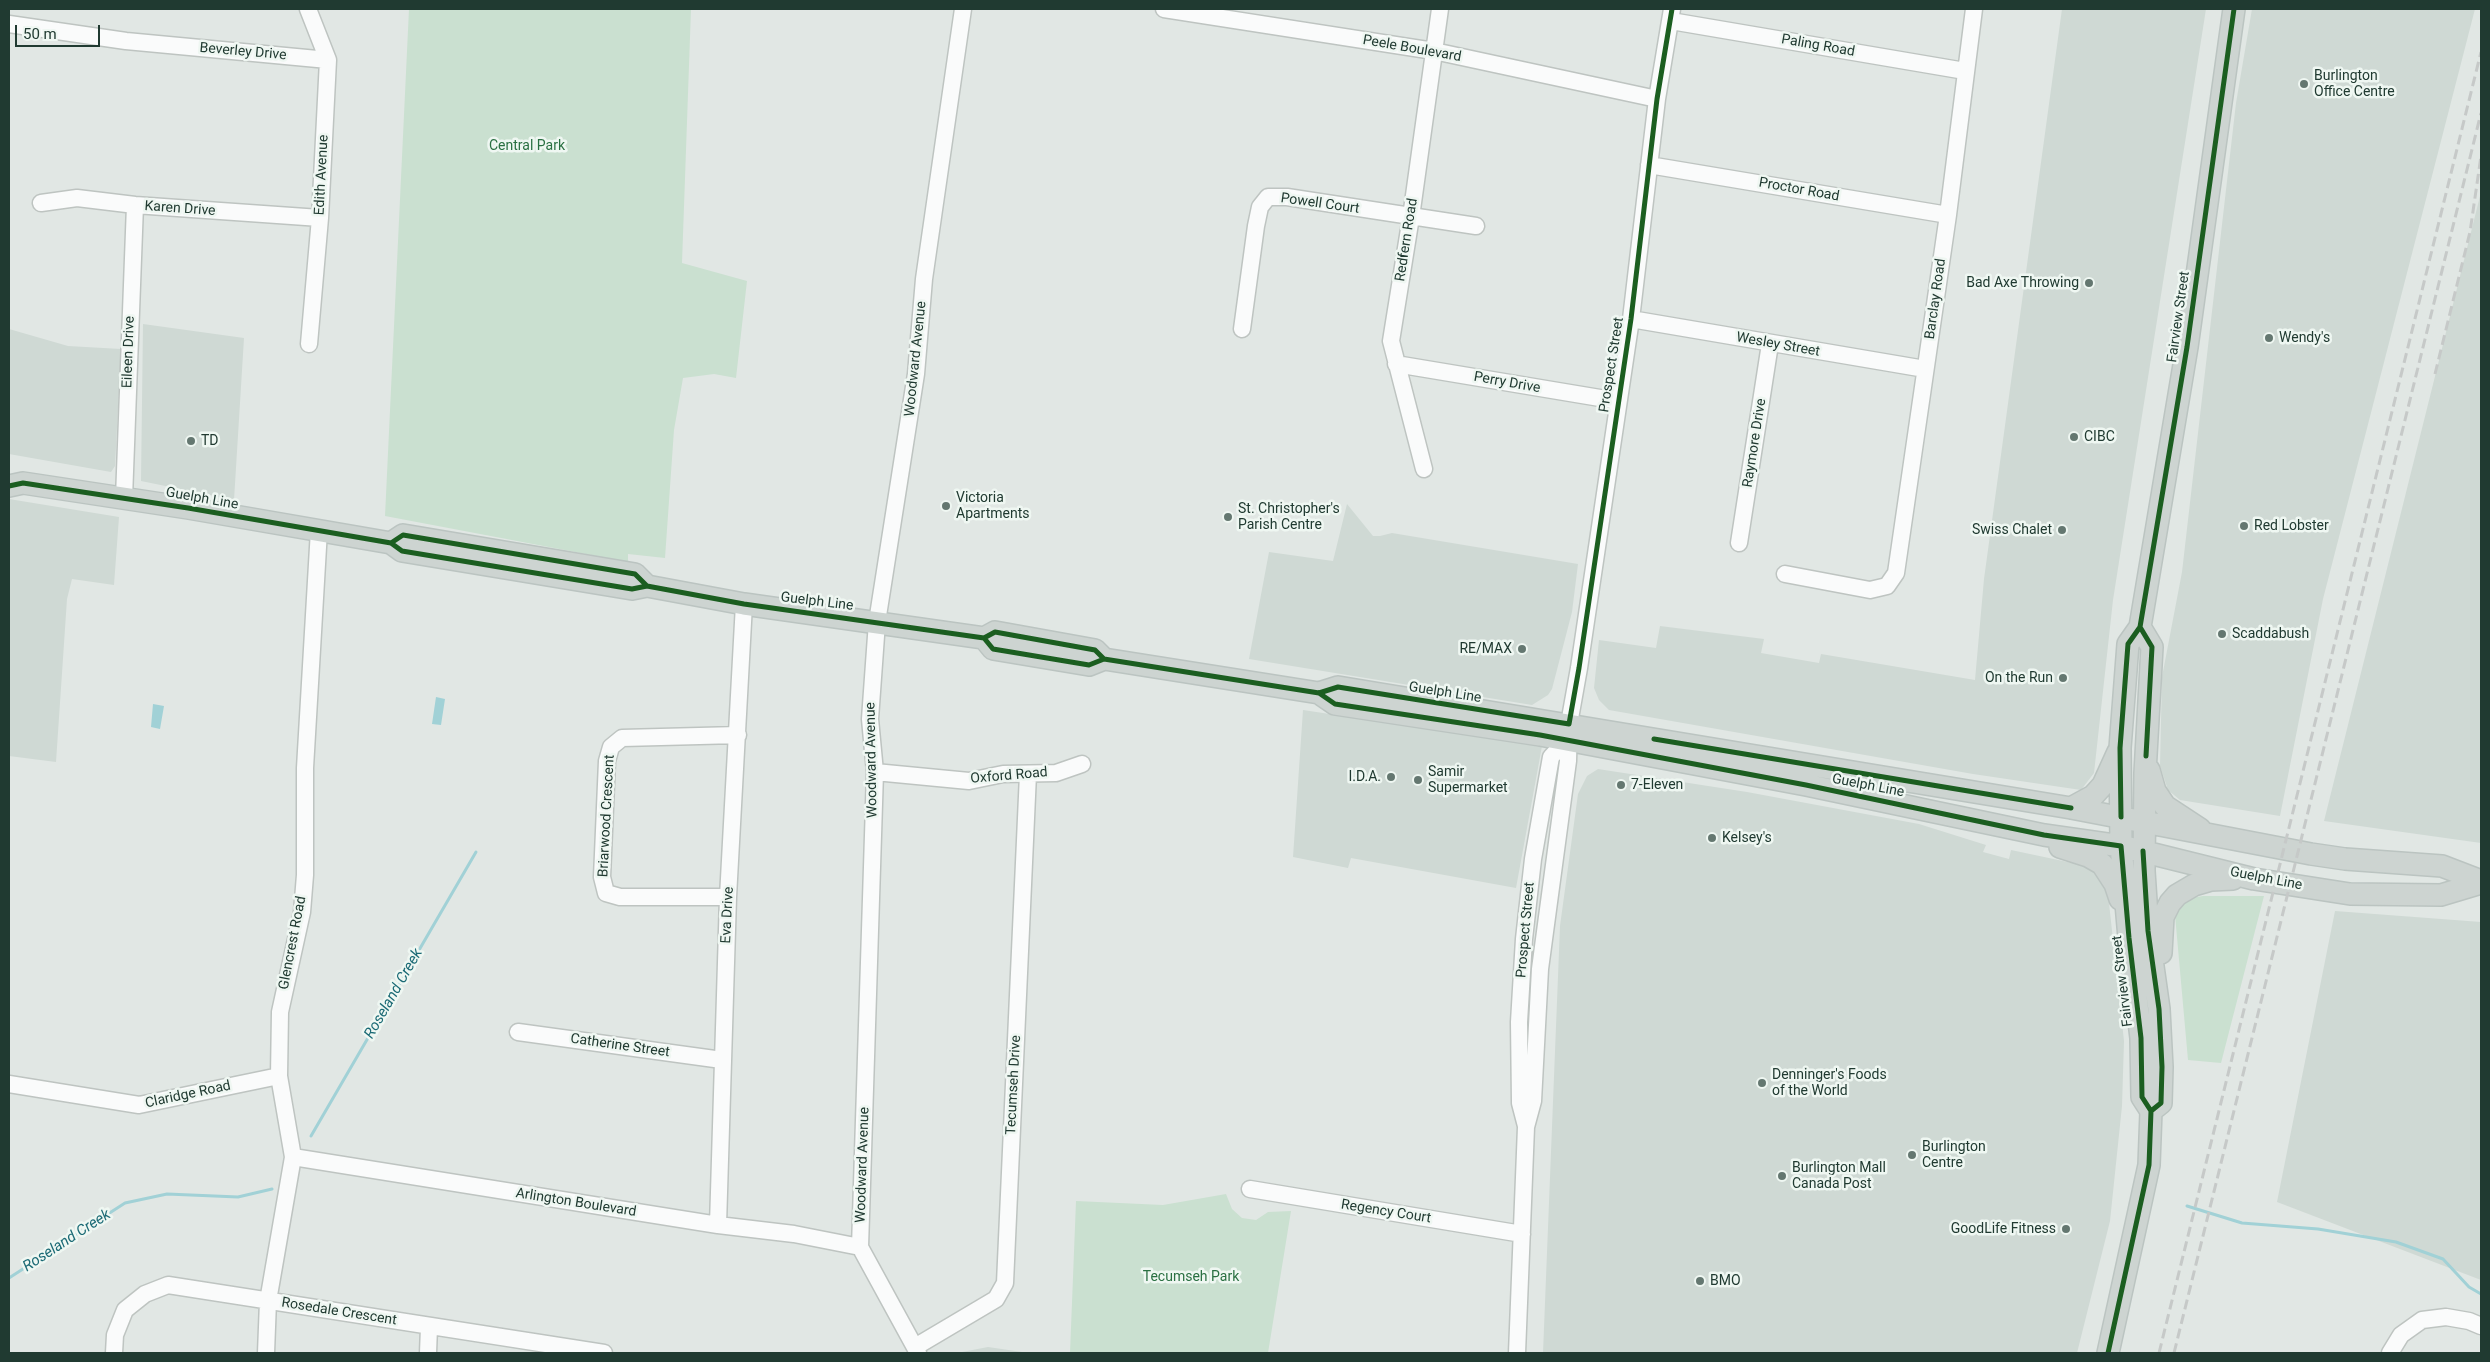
<!DOCTYPE html>
<style>
body{margin:0}
#map{position:relative;width:2490px;height:1362px;overflow:hidden;background:#e1e7e4;font-family:Roboto,sans-serif}
canvas{display:block}
.frame{position:absolute;inset:0;border:10px solid #203a31;pointer-events:none}
.scale{position:absolute;left:15px;top:25px;width:85px;height:22px;box-sizing:border-box;border:2px solid #203a31;border-top:0;padding-left:6px;font-size:15px;line-height:18px;white-space:nowrap;color:#203a31;-webkit-text-stroke:4px #eff7f2;paint-order:stroke}
</style>
<div id="map">
<canvas width="2490" height="1362"></canvas>
<div class="frame"></div>
<div class="scale">50 m</div>
</div>
<script>
const g = document.querySelector('canvas').getContext('2d');
g.lineJoin = 'round';
function fillPath(path, color) { g.fillStyle = color; g.fill(path, 'evenodd'); }
const toPath = rows => new Path2D(rows.map(r => 'M' + r).join(''));
function stroke(path, color, width, dash) { g.strokeStyle = color; g.lineWidth = width; g.lineCap = dash ? 'butt' : 'round'; g.setLineDash(dash || []); g.stroke(path); }
function write(font, color, halo, rows, align = 'center') {
  g.font = font + ' Roboto,sans-serif'; g.lineWidth = 5; g.setLineDash([]); g.textBaseline = 'middle'; g.strokeStyle = halo; g.fillStyle = color; for (const [text, x, y, turn = 0] of rows) {
    g.save(); g.translate(x, y); g.rotate((+turn || 0) * Math.PI / 180); g.textAlign = isNaN(turn) ? turn : align; if (halo) g.strokeText(text, 0, 0); g.fillText(text, 0, 0); g.restore();
  }
}
const built = toPath([
 [2062,9,2206,9,2113,600,2094,773,2081,790,1973,774,1609,710,1599,700,1594,688,1599,640,1656,648,1660,626,1764,639,1761,653,1819,663,1821,654,1975,680,1984,579],
 [2252,9,2475,9,2323,599,2280,816,2180,800,2168,790,2160,766,2162,677,2182,572,2236,103],
 [2481,192,2481,843,2324,821],
 [143,324,244,338,234,500,141,481],
 [9,329,68,346,121,349,115,466,111,472,9,454],
 [9,499,119,517,114,585,72,579,67,599,56,762,9,756],
 [1347,504,1373,536,1380,536,1392,533,1578,564,1572,612,1552,689,1548,695,1532,705,1249,659,1269,552,1333,561],
 [1303,710,1542,746,1516,888,1351,858,1348,868,1293,857],
 [1598,769,1747,792,1919,824,1986,845,1983,852,2009,859,2011,850,2082,865,2095,871,2103,881,2108,894,2124,1041,2122,1106,2110,1221,2077,1353,1543,1353,1560,926,1578,794,1587,776],
 [2335,911,2481,922,2481,1280,2277,1202],
 [988,1347,1029,1353,957,1353]
]);
const green = toPath([
 [409,9,691,9,682,263,747,281,736,378,714,374,683,378,674,430,665,558,628,554,628,562,385,516],
 [2203,896,2264,896,2221,1063,2188,1060,2175,915,2186,899],
 [1226,1194,1232,1209,1242,1218,1256,1220,1268,1212,1291,1211,1268,1353,1070,1353,1076,1201,1163,1205]
]);
const water = toPath([
 [436,697,445,699,441,725,432,724],
 [153,704,164,706,160,729,151,727]
]);
const stream = toPath([
 [311,1136,476,852],
 [2187,1206,2242,1223,2318,1229,2396,1242,2443,1259,2469,1287,2481,1294],
 [9,1278,125,1203,167,1194,238,1197,272,1189]
]);
const minor = toPath([
 [308,9,328,60,320,218,309,344],
 [1164,9,1434,51,1657,99],
 [1671,21,1965,71],
 [9,24,126,41,328,60],
 [1649,165,1948,215],
 [41,203,77,198,135,205,320,218],
 [1631,319,1925,369],
 [1242,329,1256,226,1260,207,1268,197,1287,197,1476,226],
 [1396,364,1618,401],
 [1424,469,1391,341,1411,217,1440,9],
 [124,498,135,205],
 [1739,543,1770,344],
 [1785,574,1870,590,1887,586,1896,573,1948,215,1974,9],
 [875,772,969,781,1003,774,1056,773,1082,764],
 [728,897,620,897,606,893,602,877,607,761,611,747,622,738,738,735],
 [518,1032,722,1060],
 [9,1084,139,1105,279,1076],
 [1526,1126,1520,1103,1519,1022,1524,939,1533,859,1551,757,1567,740],
 [293,1157,718,1225,794,1234,860,1247],
 [1250,1189,1522,1234],
 [718,1225,728,897,744,604],
 [915,1347,996,1299,1005,1283,1028,774],
 [114,1353,115,1335,125,1310,145,1294,168,1285,604,1353],
 [266,1353,268,1301,293,1157,279,1076,280,1012,302,912,305,875,305,768,319,530],
 [428,1353,429,1327],
 [918,1353,860,1247,875,772,870,719,877,622,916,374,924,279,963,9],
 [1517,1353,1526,1127,1533,1101,1540,969,1568,761,1569,724,1579,668,1631,319,1657,99,1672,9],
 [2390,1353,2401,1335,2422,1320,2446,1317,2469,1321,2481,1326]
]);
const major = toPath([
 [9,486,23,483,188,508,391,543,402,551,632,589,647,586,744,604,984,638,995,632,1095,650,1104,659],
 [391,543,403,535,635,574,647,586],
 [2140,627,2152,647,2145,773,2144,871,2148,931,2159,1009,2162,1067,2161,1103,2151,1111],
 [984,638,993,649,1089,665,1104,659,1319,693,1338,687,2071,808,2311,854,2345,859,2442,866,2481,881],
 [1319,693,1335,704,1540,735,1806,785,2044,835,2121,846,2254,879,2350,894,2441,895,2481,883],
 [2149,770,2155,791,2165,806,2200,829],
 [2071,808,2093,796,2103,785,2118,752],
 [2060,847,2088,856,2102,864,2115,884,2120,899],
 [2161,953,2163,917,2170,903,2177,895,2194,885,2211,880,2233,879],
 [2108,1353,2149,1165,2151,1111,2142,1097,2141,1038,2129,938,2121,846,2120,748,2128,644,2140,627,2187,347,2234,9]
]);
const rail = toPath([
 [2435,374,2470,232,2481,156],
 [2159,1353,2481,52],
 [2174,1353,2481,113]
]);
const cycleway = toPath([
 [9,486,23,483,188,508,391,543,402,551,632,589,647,586,744,604,984,638,995,632,1095,650,1104,659],
 [391,543,403,535,635,574,647,586],
 [2140,627,2152,647,2146,756],
 [984,638,993,649,1089,665,1104,659,1319,693,1338,687,1569,724,1579,668,1631,319,1657,99,1672,9],
 [1319,693,1335,704,1540,735,1806,785,2044,835,2121,846,2129,938,2141,1038,2142,1097,2151,1111,2149,1165,2108,1353],
 [1654,739,2071,808],
 [2121,817,2120,748,2128,644,2140,627,2187,347,2234,9],
 [2143,851,2148,931,2159,1009,2162,1067,2161,1103,2151,1111]
]);
const markers = [
 [2304,84,5,"#647770"],
 [2089,283,5,"#647770"],
 [2269,338,5,"#647770"],
 [2074,437,5,"#647770"],
 [191,441,5,"#647770"],
 [946,506,5,"#647770"],
 [1228,517,5,"#647770"],
 [2244,526,5,"#647770"],
 [2062,530,5,"#647770"],
 [2222,634,5,"#647770"],
 [1522,649,5,"#647770"],
 [2063,678,5,"#647770"],
 [1391,777,5,"#647770"],
 [1418,780,5,"#647770"],
 [1621,785,5,"#647770"],
 [1712,838,5,"#647770"],
 [1762,1083,5,"#647770"],
 [1912,1155,5,"#647770"],
 [1782,1176,5,"#647770"],
 [2066,1229,5,"#647770"],
 [1700,1281,5,"#647770"]
];
const streetNames = [
 ["Paling Road",1818,46,10],
 ["Peele Boulevard",1412,49,10],
 ["Beverley Drive",243,52,5],
 ["Edith Avenue",322,175,-87],
 ["Proctor Road",1799,190,10],
 ["Powell Court",1320,204,8],
 ["Karen Drive",180,209,4],
 ["Redfern Road",1407,240,-81],
 ["Barclay Road",1936,299,-82],
 ["Fairview Street",2179,317,-82],
 ["Wesley Street",1778,345,10],
 ["Eileen Drive",129,352,-88],
 ["Woodward Avenue",916,359,-84],
 ["Prospect Street",1612,365,-81],
 ["Perry Drive",1507,383,10],
 ["Raymore Drive",1755,443,-81],
 ["Guelph Line",202,499,10],
 ["Guelph Line",817,602,7],
 ["Guelph Line",1445,693,9],
 ["Woodward Avenue",872,760,-91],
 ["Oxford Road",1009,776,-5],
 ["Guelph Line",1868,786,11],
 ["Briarwood Crescent",607,816,-87],
 ["Guelph Line",2266,879,11],
 ["Eva Drive",728,915,-87],
 ["Prospect Street",1526,930,-85],
 ["Glencrest Road",293,943,-79],
 ["Fairview Street",2123,981,-97],
 ["Catherine Street",620,1046,8],
 ["Tecumseh Drive",1014,1085,-87],
 ["Claridge Road",188,1095,-12],
 ["Woodward Avenue",863,1165,-88],
 ["Arlington Boulevard",576,1203,9],
 ["Regency Court",1386,1212,9],
 ["Rosedale Crescent",339,1312,9]
];
const poiNames = [
 ["Burlington",2314,76],
 ["Office Centre",2314,92],
 ["Bad Axe Throwing",2079,283,"right"],
 ["Wendy's",2279,338],
 ["CIBC",2084,437],
 ["TD",201,441],
 ["Victoria",956,498],
 ["Apartments",956,514],
 ["St. Christopher's",1238,509],
 ["Parish Centre",1238,525],
 ["Red Lobster",2254,526],
 ["Swiss Chalet",2052,530,"right"],
 ["Scaddabush",2232,634],
 ["RE/MAX",1512,649,"right"],
 ["On the Run",2053,678,"right"],
 ["Samir",1428,772],
 ["Supermarket",1428,788],
 ["I.D.A.",1381,777,"right"],
 ["7-Eleven",1631,785],
 ["Kelsey's",1722,838],
 ["Denninger's Foods",1772,1075],
 ["of the World",1772,1091],
 ["Burlington",1922,1147],
 ["Centre",1922,1163],
 ["Burlington Mall",1792,1168],
 ["Canada Post",1792,1184],
 ["GoodLife Fitness",2056,1229,"right"],
 ["BMO",1710,1281]
];
const parkNames = [
 ["Central Park",527,146],
 ["Tecumseh Park",1191,1277]
];
const waterNames = [
 ["Roseland Creek",394,994,-60],
 ["Roseland Creek",67,1241,-33]
];
fillPath(built, '#cfd9d4');
fillPath(green, '#cae0d0');
fillPath(water, '#a1d1d6');
stroke(stream, '#a1d1d6', 3);
stroke(minor, '#bec4c1', 19);
stroke(major, '#bbc4c1', 24);
stroke(minor, '#fafbfb', 16);
stroke(major, '#cdd4d1', 21);
stroke(rail, '#c6c9c8', 3, [10, 5]);
stroke(cycleway, '#1b5e20', 5);
for (const [x, y, r, color] of markers) { const dot = new Path2D(); dot.arc(x, y, r, 0, 2 * Math.PI); g.fillStyle = color; g.fill(dot); stroke(dot, '#eff7f2', 2); }
write('14px', '#203a31', '#eff7f2', streetNames);
write('14px', '#203a31', '#eff7f2', poiNames, 'left');
write('14px', '#2a7042', '#eff7f2', parkNames);
write('italic 15px', '#1b6a75', '#eff7f2', waterNames);
</script>
